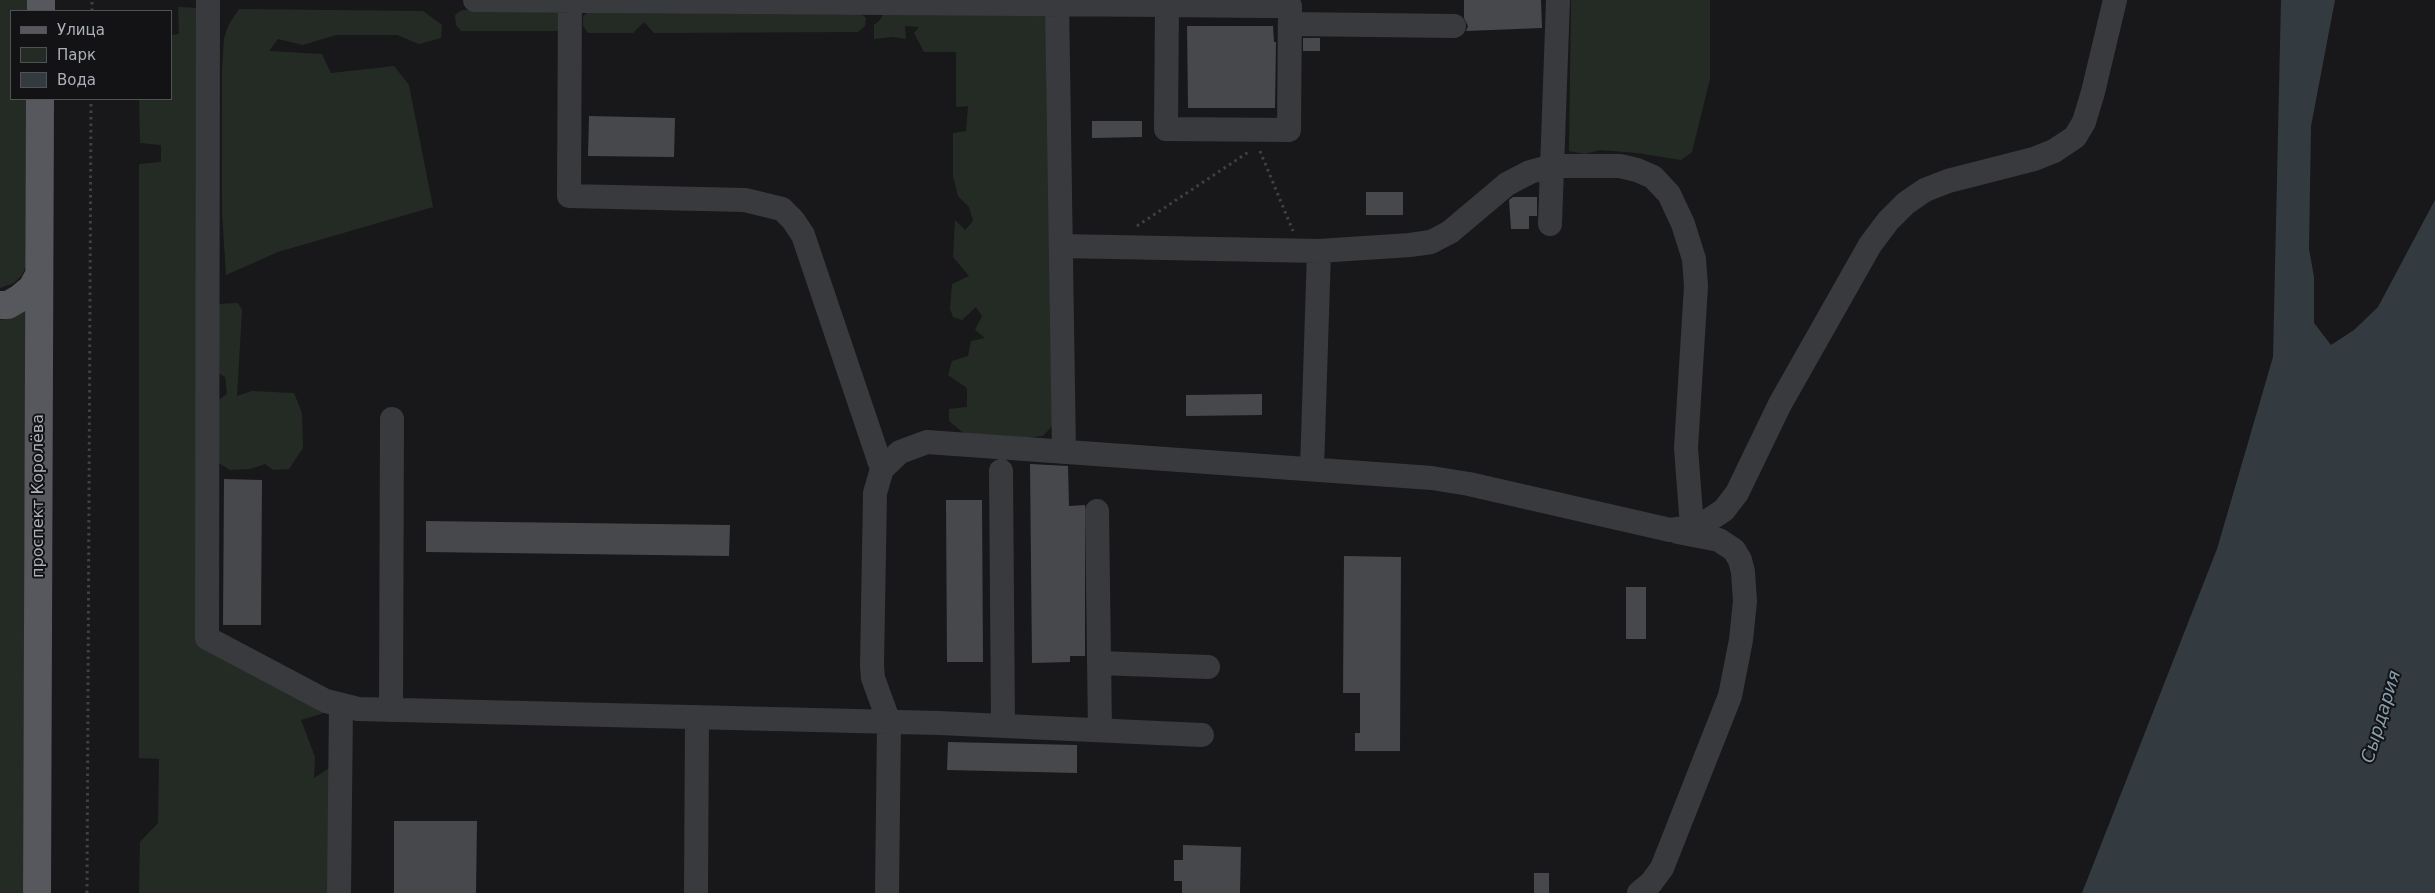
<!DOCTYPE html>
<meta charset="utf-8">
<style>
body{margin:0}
#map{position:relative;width:2435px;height:893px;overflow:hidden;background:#18181a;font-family:"DejaVu Sans",sans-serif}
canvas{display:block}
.legend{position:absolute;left:10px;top:10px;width:162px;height:90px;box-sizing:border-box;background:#131315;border:1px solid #505256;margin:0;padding:6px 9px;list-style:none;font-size:15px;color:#acb0b8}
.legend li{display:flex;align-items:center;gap:10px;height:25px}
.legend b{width:25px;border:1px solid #505256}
</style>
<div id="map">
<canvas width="2435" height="893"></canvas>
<ul class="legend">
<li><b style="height:6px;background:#56585d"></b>Улица</li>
<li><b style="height:14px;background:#242b25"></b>Парк</li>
<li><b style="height:14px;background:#333b41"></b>Вода</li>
</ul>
</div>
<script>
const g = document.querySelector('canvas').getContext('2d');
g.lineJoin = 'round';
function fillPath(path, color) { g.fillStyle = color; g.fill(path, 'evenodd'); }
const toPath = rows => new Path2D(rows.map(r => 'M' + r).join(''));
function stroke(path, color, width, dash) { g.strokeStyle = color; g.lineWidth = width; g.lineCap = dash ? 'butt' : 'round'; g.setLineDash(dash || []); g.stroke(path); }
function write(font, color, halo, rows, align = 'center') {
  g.font = font + ' "DejaVu Sans",sans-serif'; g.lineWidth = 4; g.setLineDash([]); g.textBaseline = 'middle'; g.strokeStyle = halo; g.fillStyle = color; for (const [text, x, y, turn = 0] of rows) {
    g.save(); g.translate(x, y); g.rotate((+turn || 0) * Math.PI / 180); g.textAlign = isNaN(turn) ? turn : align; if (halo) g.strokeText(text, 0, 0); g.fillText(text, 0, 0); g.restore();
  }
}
const green = toPath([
 [0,0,27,0,27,11,11,11,11,99,27,99,26,266,22,275,14,283,0,288],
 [1571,0,1710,0,1710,79,1692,152,1681,160,1637,153,1600,150,1585,154,1569,151],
 [178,7,200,8,199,642,324,713,301,720,315,757,314,778,331,767,328,893,139,893,140,842,158,823,159,759,139,758,139,164,161,162,161,145,140,143,139,99,171,99,171,35,179,34],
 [239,9,423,11,442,25,441,38,419,44,397,35,336,35,303,45,278,39,269,51,322,54,331,73,394,66,409,85,433,207,278,252,226,275,222,213,222,71,224,38,229,24],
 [592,9,858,11,866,18,865,26,858,32,654,33,644,22,633,33,588,33,583,26,583,16],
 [462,10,556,11,562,15,562,27,557,31,461,31,456,25,455,15],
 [885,11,1044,13,1051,18,1054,424,1043,436,1020,439,966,435,949,421,949,409,967,407,967,388,948,375,952,361,968,356,971,341,985,338,975,330,982,316,976,307,962,320,953,317,950,309,952,284,969,276,953,257,955,220,965,230,973,221,969,207,958,196,953,176,953,133,966,131,968,106,956,107,956,52,924,52,914,33,919,27,905,26,906,39,892,37,874,39,874,25,880,20],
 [238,303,242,310,237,396,252,391,294,393,302,413,303,448,289,469,273,470,265,464,250,469,230,470,217,462,217,401,227,394,225,377,216,372,216,304],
 [26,308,23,893,0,893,0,320,13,317]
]);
const water = toPath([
 [2281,0,2335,0,2311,126,2309,249,2314,277,2314,323,2331,345,2354,330,2378,307,2435,200,2435,893,2082,893,2217,549,2273,357]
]);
const building = toPath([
 [1464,0,1541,0,1542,28,1466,31,1468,26,1464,18],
 [1187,26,1273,26,1274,42,1276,42,1275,108,1188,108],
 [1303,38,1320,38,1320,51,1303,51],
 [589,116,675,118,674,157,588,156],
 [1092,121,1142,121,1142,137,1092,138],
 [1366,192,1403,192,1403,215,1366,215],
 [1513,197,1537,197,1537,216,1529,216,1529,229,1511,229,1509,200],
 [1262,394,1262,415,1186,416,1186,395],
 [1030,464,1068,466,1069,506,1085,505,1085,656,1070,656,1070,662,1032,663],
 [224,479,262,480,261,625,223,625],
 [946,500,982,500,983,662,947,662],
 [426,521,730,525,729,556,426,552],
 [1344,556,1401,557,1400,751,1355,751,1355,733,1360,733,1360,693,1343,693],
 [1626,587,1646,587,1646,639,1626,639],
 [948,742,1077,745,1077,773,947,770],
 [394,821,477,821,476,893,394,893],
 [1183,845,1241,847,1240,893,1182,893,1182,881,1174,881,1174,860,1183,860],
 [1534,873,1549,873,1549,893,1534,893]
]);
const path = toPath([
 [92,11,92,0],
 [1260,151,1293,231],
 [1137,226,1250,151],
 [87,893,91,99]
]);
const minor = toPath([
 [208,0,207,638,326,701,358,709,939,723,1202,735],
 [475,0,1167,5,1263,6,1290,6,1289,130,1166,129,1167,5],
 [1057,0,1064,452],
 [570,1,569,196,745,200,782,209,793,220,803,235,882,469],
 [1290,24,1454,26],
 [1550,224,1558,0],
 [1061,246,1319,251,1410,245,1431,242,1450,232,1507,184,1530,172,1552,166,1620,166,1637,170,1653,177,1669,194,1683,224,1694,259,1696,286,1686,448,1692,527],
 [1312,469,1319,251],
 [1001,471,1003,725],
 [1097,511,1100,730],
 [1099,663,1208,667],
 [391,710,392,419],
 [339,893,341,706],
 [696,893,697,717],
 [887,893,889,722,873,678,872,666,875,493,882,469,900,452,927,442,1432,478,1469,484,1670,530,1692,527,1706,522,1724,510,1737,493,1780,404,1870,245,1888,221,1906,203,1925,190,1948,181,2034,159,2054,151,2075,137,2084,122,2093,92,2115,0],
 [1639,893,1651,883,1662,868,1730,696,1741,640,1745,601,1743,572,1740,560,1734,550,1719,540,1678,532]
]);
const major = toPath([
 [41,11,41,0],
 [0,305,8,305,20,298,32,288,39,275],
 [37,893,40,99]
]);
const streetNames = [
 ["проспект Королёва",39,496,-90]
];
const waterNames = [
 ["Сырдария",2382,717,-73]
];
fillPath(green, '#242b25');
fillPath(water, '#333b41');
fillPath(building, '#47484c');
stroke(path, '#404145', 3, [2.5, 4]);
stroke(minor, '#393a3e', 24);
stroke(major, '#56585d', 28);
write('16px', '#acb0b8', '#131315', streetNames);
write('italic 18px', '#879eae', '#131315', waterNames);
</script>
